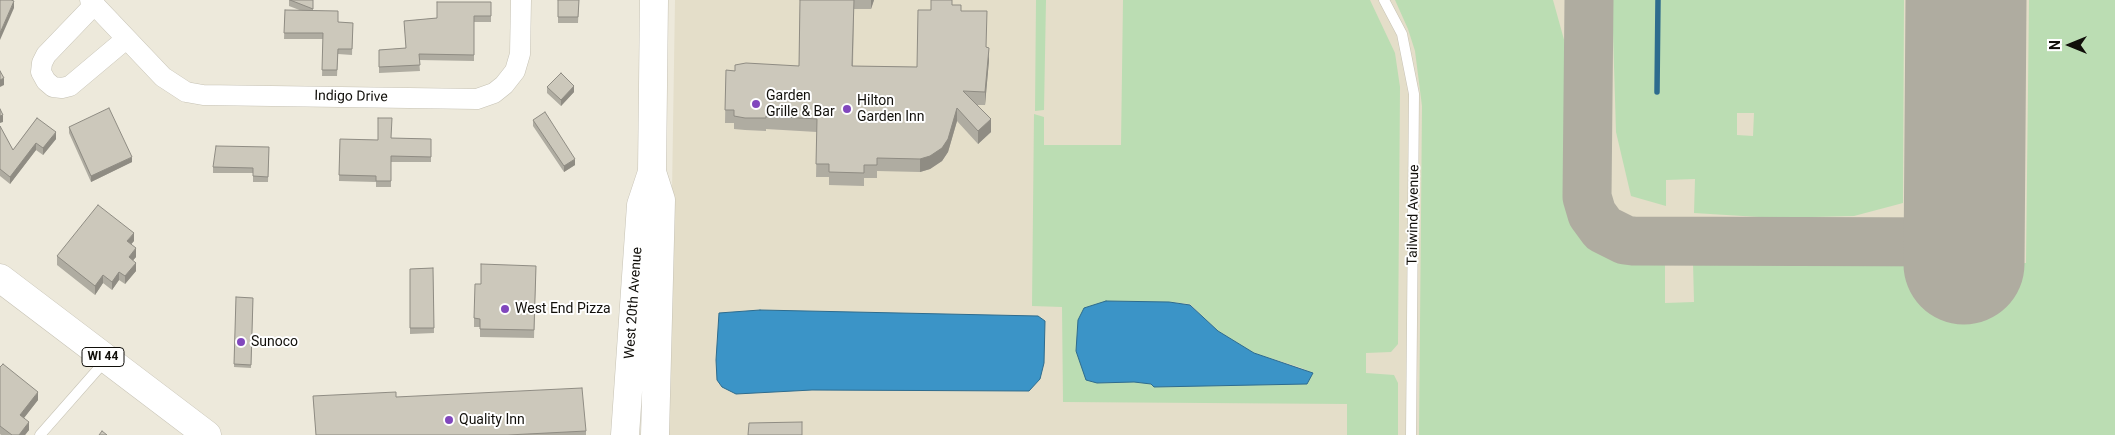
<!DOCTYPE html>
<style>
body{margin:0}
#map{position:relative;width:2115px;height:435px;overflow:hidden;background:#ede9db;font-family:Roboto,sans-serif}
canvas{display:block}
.north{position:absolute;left:2045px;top:20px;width:50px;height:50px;-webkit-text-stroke:4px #fff;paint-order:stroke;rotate:270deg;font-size:14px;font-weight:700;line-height:20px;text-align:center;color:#110f0a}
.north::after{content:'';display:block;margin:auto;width:18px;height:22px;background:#110f0a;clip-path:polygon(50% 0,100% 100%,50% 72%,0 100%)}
</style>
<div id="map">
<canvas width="2115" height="435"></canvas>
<div class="north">N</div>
</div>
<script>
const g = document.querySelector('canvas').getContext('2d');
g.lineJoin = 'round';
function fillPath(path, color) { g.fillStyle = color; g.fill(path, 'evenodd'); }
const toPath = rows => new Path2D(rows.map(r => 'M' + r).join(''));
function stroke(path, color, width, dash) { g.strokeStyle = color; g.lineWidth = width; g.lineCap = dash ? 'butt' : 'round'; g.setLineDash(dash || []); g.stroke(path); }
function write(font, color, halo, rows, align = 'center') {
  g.font = font + ' Roboto,sans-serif'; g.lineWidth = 4; g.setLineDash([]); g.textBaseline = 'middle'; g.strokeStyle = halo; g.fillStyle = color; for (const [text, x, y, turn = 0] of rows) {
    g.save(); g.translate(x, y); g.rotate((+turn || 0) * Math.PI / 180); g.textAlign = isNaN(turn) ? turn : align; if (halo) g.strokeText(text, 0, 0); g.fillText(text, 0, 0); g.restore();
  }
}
const built = toPath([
 [675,0,2115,0,2115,435,664,435,672,192]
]);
const green = toPath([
 [1036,0,1046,0,1044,110,1035,111],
 [1123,0,1370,0,1395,53,1400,87,1398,344,1391,352,1366,353,1366,373,1394,375,1398,383,1398,435,1347,435,1347,404,1063,402,1062,307,1032,306,1034,114,1044,117,1044,145,1121,145],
 [1106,301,1169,302,1190,304,1218,331,1254,353,1299,367,1313,373,1307,384,1154,387,1151,384,1134,382,1097,383,1076,351],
 [1395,0,1553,0,1568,54,1567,200,1572,222,1586,242,1605,254,1625,263,1665,261,1665,303,1694,302,1693,262,2026,263,2029,0,2115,0,2115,435,1419,435,1422,106,1415,51,1408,29],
 [1612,0,1904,0,1903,203,1854,216,1775,218,1694,213,1695,179,1666,180,1666,206,1631,196,1616,132],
 [1737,113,1754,113,1753,136,1737,135]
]);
const water = toPath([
 [1106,301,1169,302,1190,305,1218,331,1254,353,1313,373,1307,384,1154,387,1151,384,1134,382,1097,383,1086,380,1076,351,1078,320,1084,308,1106,301],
 [760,310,1038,316,1045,321,1044,363,1040,379,1029,391,812,390,736,394,722,387,717,380,716,360,719,313,760,310]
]);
const stream = toPath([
 [1657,92,1658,0]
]);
const taxiway = toPath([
 [1589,0,1587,197,1592,214,1603,229,1625,240,1633,241,1964,242]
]);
const runway = toPath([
 [1964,264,1966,0]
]);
const lane = toPath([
 [1384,0,1402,34,1414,94,1411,435],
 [40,435,106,360]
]);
const street = toPath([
 [90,0,163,77,186,92,203,95,477,99,494,93,504,85,515,71,520,54,521,0],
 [94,5,46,55,42,63,41,72,46,81,53,87,62,88,70,86,126,39]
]);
const secondary = toPath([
 [652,172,661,200,655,435],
 [625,435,641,205,652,172,654,0]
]);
const primary = toPath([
 [0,278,207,435]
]);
const wall = toPath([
 [289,0,313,0,313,11,338,22,353,23,352,55,338,54,337,76,322,76,323,39,284,39,285,10,302,11,289,6],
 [558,0,579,0,578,23,558,23],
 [800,0,874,0,871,9,854,9,853,66,917,67,931,10,952,5,961,11,986,47,989,60,985,105,976,105,991,132,978,144,957,121,948,152,942,161,930,169,920,172,877,171,877,178,864,178,864,186,829,185,829,177,816,177,817,132,766,129,766,131,745,130,734,129,734,123,725,123,726,70,735,71,799,66],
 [491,2,491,22,474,22,474,61,419,60,420,71,379,73,379,50,406,48,404,21,437,18],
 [547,87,574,92,561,106,547,93],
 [37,118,56,139,43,155,36,150,10,184,0,176,0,126,13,150],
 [533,120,575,165,564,172,533,126],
 [69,127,132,162,91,182,69,133],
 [391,138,431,139,431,162,391,162,391,187,376,187,376,182,339,181,340,139,378,140],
 [269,147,268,182,253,182,253,173,213,173,213,167],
 [134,241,131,244,136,257,133,260,136,271,125,284,119,280,112,290,103,283,95,295,57,265,57,256],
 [536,266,534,338,480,337,480,327,474,327,474,318,481,284],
 [433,268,434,333,410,334,410,269],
 [236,297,253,298,251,368,234,367],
 [0,367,38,400,24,418,29,430,25,435,1,435,0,434],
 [313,396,396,397,586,431,586,435,316,435]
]);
const shadedWall = toPath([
 [871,0,874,0,871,9],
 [14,1,14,8,0,40,0,33],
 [989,48,989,60,985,105,985,92],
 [4,78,4,85,0,87,0,80],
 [574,86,574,92,561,106,561,100],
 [957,108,957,121,948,152,942,161,930,169,920,172,920,159],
 [3,115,3,122,0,123,0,116],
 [991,119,991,132,978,144,978,131],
 [56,132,56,139,43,155,43,148],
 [36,143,36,150,10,184,10,177],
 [132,157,132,162,91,182,91,176],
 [575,159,575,165,564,172,564,166],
 [134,233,134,241,127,249,127,241],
 [136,248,136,257,129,265,129,257],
 [136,263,136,271,125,284,125,276],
 [119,272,119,280,112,290,112,282],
 [103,275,103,283,95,295,95,286],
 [38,392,38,400,20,423,20,415],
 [29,422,29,430,25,435,19,435]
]);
const building = toPath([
 [0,0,11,0,14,1,0,33,0,0],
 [290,0,313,0,313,9,290,0],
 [558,0,579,0,578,17,558,17,558,0],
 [800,0,854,0,852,66,917,67,918,10,931,10,931,0,952,0,952,5,961,5,961,11,987,11,986,47,989,48,985,92,963,91,991,119,978,131,957,108,948,139,942,148,930,156,920,159,877,158,877,165,864,165,864,173,829,172,829,164,816,164,817,119,766,116,766,118,745,118,734,116,734,110,725,110,726,70,735,71,735,65,746,63,799,66,800,0],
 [437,2,491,2,491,16,474,16,474,55,419,54,420,65,379,67,379,50,406,48,404,21,437,18,437,2],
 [285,10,338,11,338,22,353,23,352,49,338,49,337,70,322,70,323,33,284,33,285,10],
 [0,71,4,78,0,80,0,71],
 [561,73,574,86,561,100,547,87,561,73],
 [109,108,132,157,91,176,69,127,109,108],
 [0,109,3,115,0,116,0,109],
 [545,112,575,159,564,166,533,120,545,112],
 [37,118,56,132,43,148,36,143,10,177,0,169,0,126,13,150,37,118],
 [378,118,392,118,391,138,431,139,431,157,391,156,391,181,376,181,376,176,339,175,340,139,378,140,378,118],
 [216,146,269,147,268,177,253,176,253,168,213,167,216,146],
 [98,205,134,233,127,241,136,248,129,257,136,263,125,276,119,272,112,282,103,275,95,286,57,256,98,205],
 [481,264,536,266,534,330,480,329,480,319,474,318,475,284,481,284,481,264],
 [433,268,434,328,410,328,410,269,433,268],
 [236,297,253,298,251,365,234,364,236,297],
 [3,364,38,392,20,415,29,422,19,435,12,435,0,426,0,367,3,364],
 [582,388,586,431,508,435,316,435,313,396,396,392,396,397,582,388],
 [802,422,802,435,748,435,749,423,802,422],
 [102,431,107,435,99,435,102,431]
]);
const markers = [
 [756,104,5,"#8147bd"],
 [847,109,5,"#8147bd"],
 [505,309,5,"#8147bd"],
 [241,342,5,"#8147bd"],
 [449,420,5,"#8147bd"]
];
const shields = [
 [103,357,42]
];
const shieldNames = [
 ["WI 44",103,357]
];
const poiNames = [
 ["Garden",766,96],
 ["Grille & Bar",766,112],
 ["Hilton",857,101],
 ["Garden Inn",857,117],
 ["West End Pizza",515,309],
 ["Sunoco",251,342],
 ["Quality Inn",459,420]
];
const streetNames = [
 ["Indigo Drive",351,97,1],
 ["Tailwind Avenue",1414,215,-89],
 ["West 20th Avenue",634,303,-86]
];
fillPath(built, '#e4dec9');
fillPath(green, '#bbddb3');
fillPath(water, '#3b94c7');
stroke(water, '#2e6c8e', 1);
stroke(stream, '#2e6c8e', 5.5);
stroke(taxiway, '#afaca0', 49);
stroke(runway, '#afaca0', 121);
stroke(lane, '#c6c2b4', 11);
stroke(street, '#c6c2b4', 21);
stroke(secondary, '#c6c2b4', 29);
stroke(primary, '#c6c2b4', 29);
stroke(lane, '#fff', 10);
stroke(street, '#fff', 20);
stroke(secondary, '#fff', 28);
stroke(primary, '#fff', 28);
fillPath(wall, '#afaca1');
fillPath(shadedWall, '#8f8c83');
fillPath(building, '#ccc8bb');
stroke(building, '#8f8c83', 1);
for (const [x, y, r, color] of markers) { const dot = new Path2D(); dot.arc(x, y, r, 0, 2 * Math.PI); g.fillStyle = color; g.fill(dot); stroke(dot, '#fff', 2); }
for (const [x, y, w] of shields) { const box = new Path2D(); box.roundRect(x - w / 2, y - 9.5, w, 19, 4); g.fillStyle = '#fff'; g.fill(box); stroke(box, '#110f0a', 1); }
write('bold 12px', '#110f0a', null, shieldNames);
write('14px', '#110f0a', '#fff', poiNames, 'left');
write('14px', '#110f0a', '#fff', streetNames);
</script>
